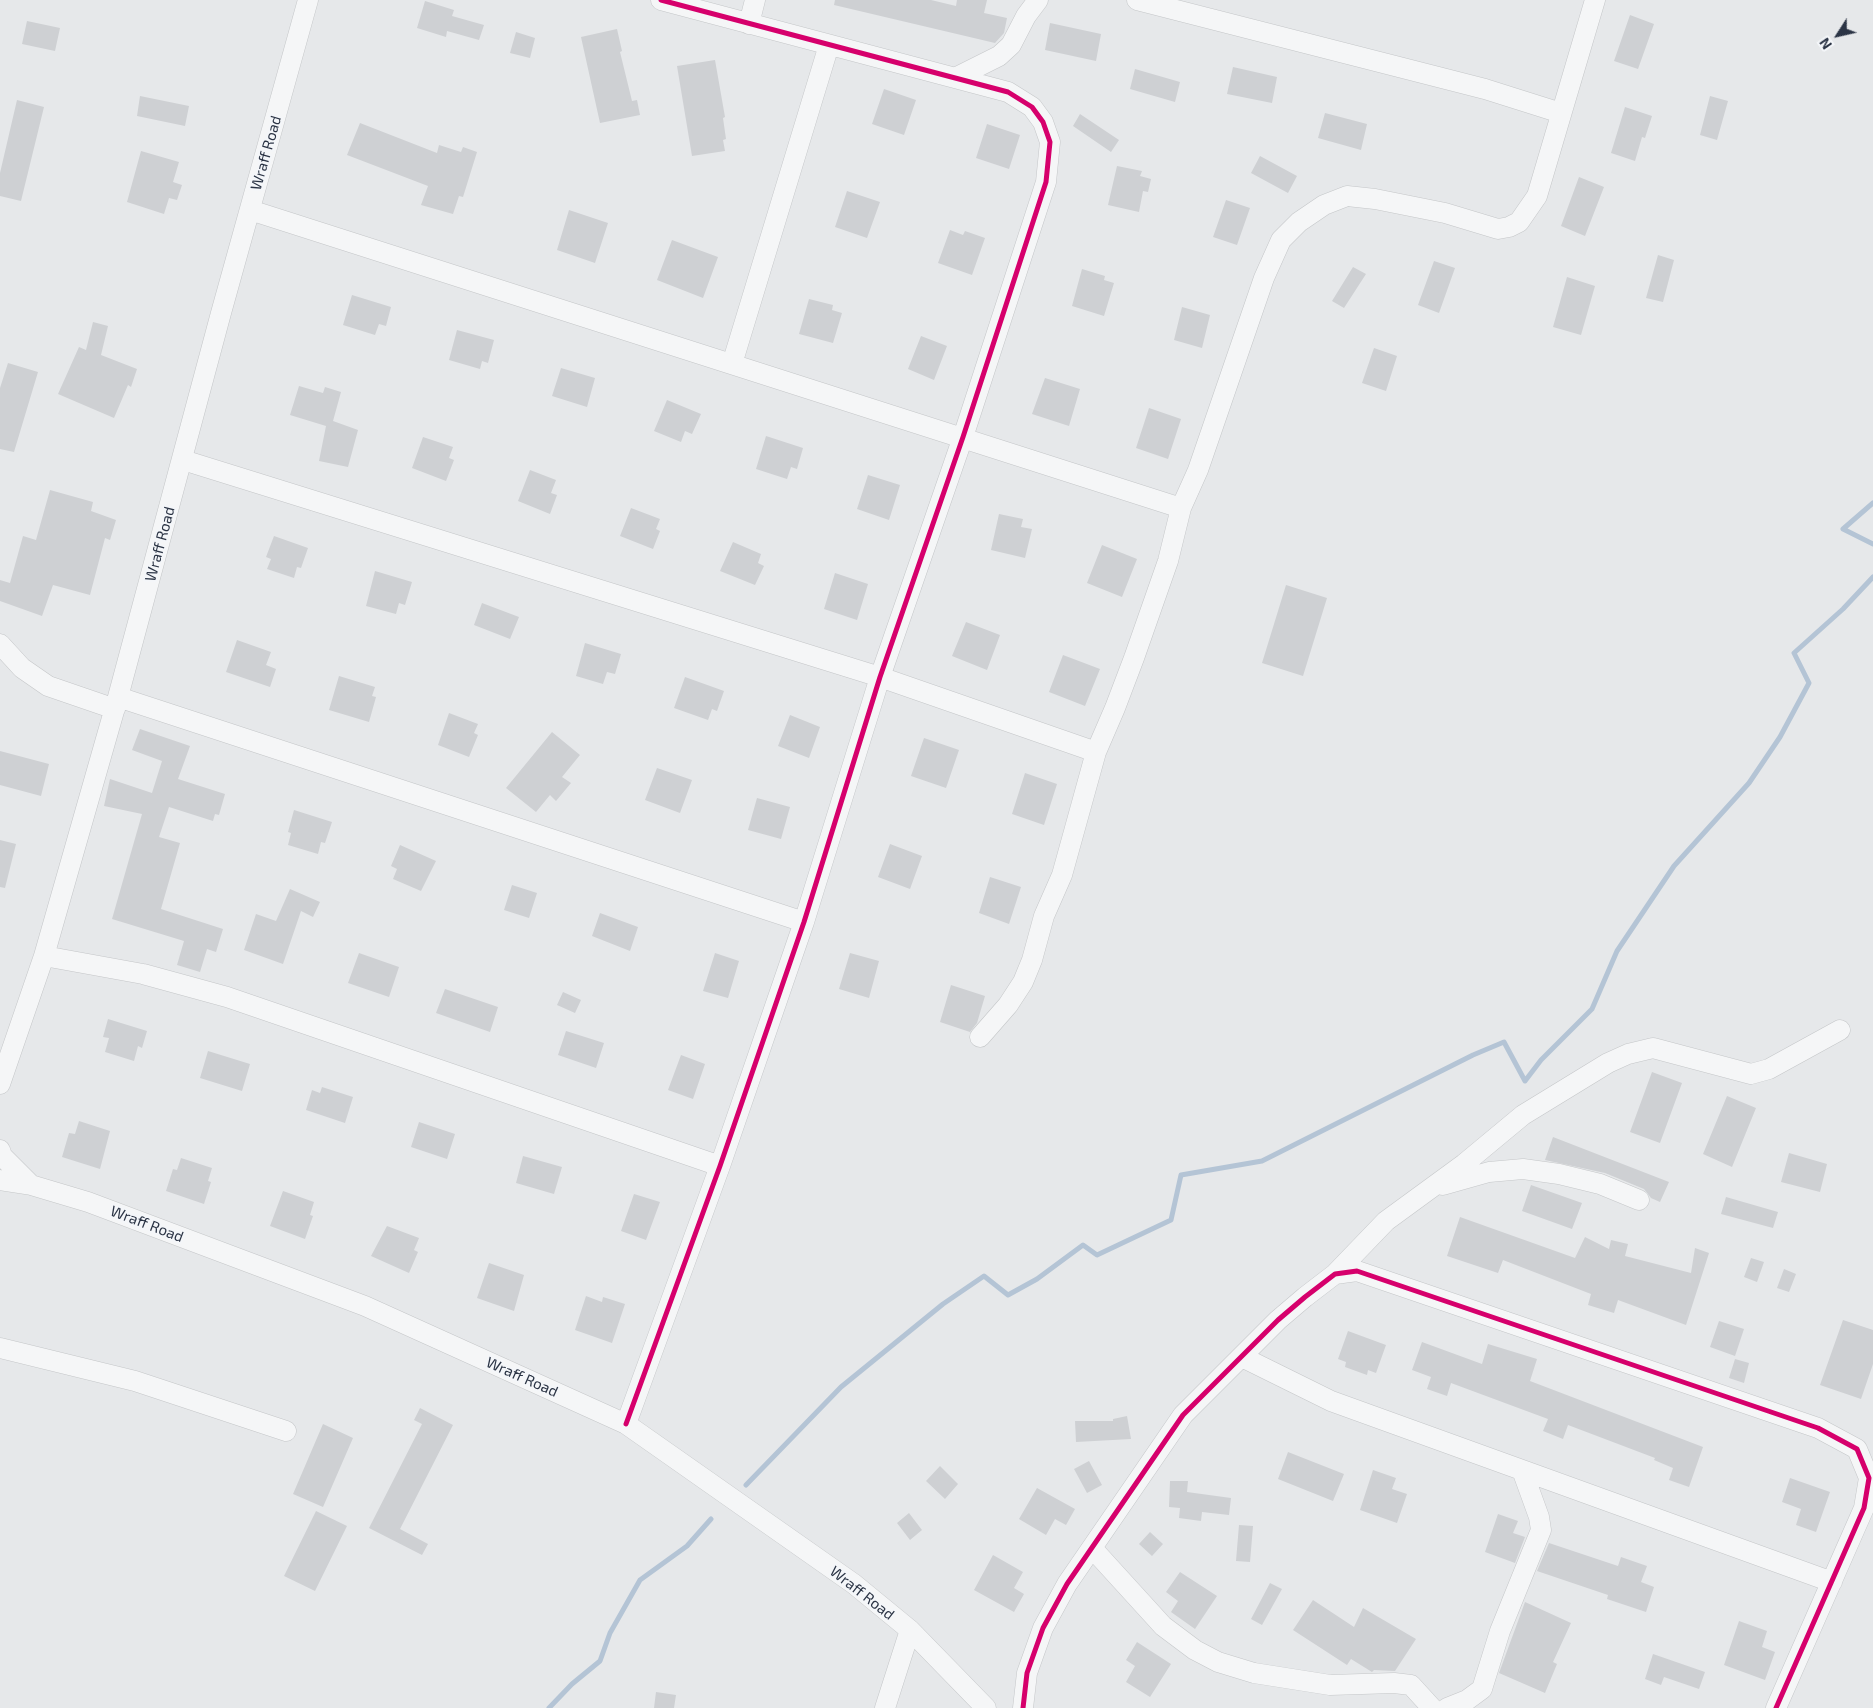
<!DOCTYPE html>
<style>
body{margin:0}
#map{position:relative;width:1873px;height:1708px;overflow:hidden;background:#e6e8ea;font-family:"Exo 2",sans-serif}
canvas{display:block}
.north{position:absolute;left:1813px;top:10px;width:50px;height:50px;-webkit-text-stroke:4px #f4f6f9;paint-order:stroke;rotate:235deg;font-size:14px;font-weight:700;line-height:20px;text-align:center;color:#2b3445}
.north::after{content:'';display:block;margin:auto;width:18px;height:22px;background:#2b3445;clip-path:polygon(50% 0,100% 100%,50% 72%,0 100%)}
</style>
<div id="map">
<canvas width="1873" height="1708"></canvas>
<div class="north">N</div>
</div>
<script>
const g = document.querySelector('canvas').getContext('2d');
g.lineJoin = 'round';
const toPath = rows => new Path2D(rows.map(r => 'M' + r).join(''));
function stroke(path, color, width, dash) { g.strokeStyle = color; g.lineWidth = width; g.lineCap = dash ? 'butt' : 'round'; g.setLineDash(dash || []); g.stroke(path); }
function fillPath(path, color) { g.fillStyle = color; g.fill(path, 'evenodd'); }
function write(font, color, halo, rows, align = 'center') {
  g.font = font + ' "Exo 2",sans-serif'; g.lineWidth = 4.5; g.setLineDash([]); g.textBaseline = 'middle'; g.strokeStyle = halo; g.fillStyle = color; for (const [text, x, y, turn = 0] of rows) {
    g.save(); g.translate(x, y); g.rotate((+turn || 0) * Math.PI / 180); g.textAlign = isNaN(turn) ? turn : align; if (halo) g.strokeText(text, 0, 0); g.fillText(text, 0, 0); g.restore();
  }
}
const stream = toPath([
 [1873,503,1843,529,1873,544],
 [746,1485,841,1387,943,1304,984,1276,1008,1295,1037,1279,1083,1245,1097,1255,1171,1220,1181,1175,1262,1161,1473,1055,1504,1042,1525,1081,1541,1060,1592,1009,1617,951,1674,866,1749,783,1780,737,1809,683,1794,653,1843,609,1873,577],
 [549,1708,572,1684,600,1661,610,1633,640,1580,687,1546,711,1519]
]);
const building = toPath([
 [835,0,931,0,956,6,957,0,987,0,984,13,1007,18,1004,33,995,43,834,5],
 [425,1,454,10,452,16,484,25,479,40,447,31,446,37,417,28],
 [1630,15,1654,24,1638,69,1614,61],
 [27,21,60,28,55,51,22,44],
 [1050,23,1101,34,1096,61,1045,50],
 [617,29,622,51,620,52,632,101,637,100,640,115,600,123,581,37],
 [516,32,535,38,530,58,510,53],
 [715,60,725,117,723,118,726,139,723,140,725,151,692,156,677,66],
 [1233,67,1277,77,1272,103,1227,94],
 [1135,69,1180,82,1175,102,1130,89],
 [884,89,916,100,904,135,872,124],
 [140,96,189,106,185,126,137,116],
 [1710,96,1728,101,1717,140,1700,135],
 [17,100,44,107,21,201,0,196,0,173],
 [1625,107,1652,116,1645,138,1642,137,1635,161,1611,153],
 [1325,113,1367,124,1361,150,1318,138],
 [1080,114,1119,140,1111,152,1073,126],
 [360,123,437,153,439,145,461,152,463,147,477,152,463,197,459,196,453,214,421,205,428,186,347,155],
 [987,124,1020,135,1009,169,976,158],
 [141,151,179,162,173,182,182,185,177,200,169,198,164,214,127,202],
 [1260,156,1297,176,1288,193,1251,173],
 [1117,166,1142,171,1140,176,1151,179,1148,192,1143,191,1139,212,1108,205],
 [1579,177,1604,187,1585,236,1561,226],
 [847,191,880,202,867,238,835,227],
 [1226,200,1250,208,1237,245,1213,237],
 [569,210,608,223,595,263,557,250],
 [950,230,963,235,965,231,985,238,972,275,938,263],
 [672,240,718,257,703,298,657,280],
 [1658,255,1674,260,1663,302,1646,298],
 [1434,261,1455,268,1439,313,1418,305],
 [1353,267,1366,274,1344,308,1332,301],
 [1082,269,1105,276,1104,280,1114,283,1104,316,1072,306],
 [1567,277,1595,286,1581,335,1553,327],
 [352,295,391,307,386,326,379,324,375,335,343,325],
 [809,299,833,305,832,310,842,313,833,343,799,334],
 [1182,307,1210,315,1202,348,1174,340],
 [93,322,108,326,101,355,137,369,131,387,128,385,114,418,58,394,79,347,86,350],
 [457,330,494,340,488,363,482,361,480,369,449,360],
 [921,336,947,346,934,380,908,369],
 [1374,348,1397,356,1386,391,1362,383],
 [8,363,38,372,14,452,0,449,0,388],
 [561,368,595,378,587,407,552,396],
 [1045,378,1080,389,1069,426,1032,414],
 [299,386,323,393,325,387,341,392,333,421,358,430,348,467,319,461,326,426,290,415],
 [667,400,701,414,692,434,685,431,681,442,654,431],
 [1149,408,1181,419,1168,459,1136,448],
 [766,436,803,448,797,469,791,467,787,479,756,469],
 [423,437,453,447,449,458,454,460,446,481,412,468],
 [530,470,556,480,551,493,557,495,550,514,518,501],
 [868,475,900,485,889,520,857,509],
 [50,490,93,502,91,511,116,520,110,540,105,538,90,595,53,585,42,616,0,601,0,580,10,583,23,536,36,540],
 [631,508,660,519,656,529,660,531,653,549,620,536],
 [999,514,1023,519,1021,527,1032,529,1025,558,991,550],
 [274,536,308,548,301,568,297,567,294,578,267,569,271,559,266,557],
 [733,542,761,554,758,563,764,566,755,585,720,571],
 [1102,545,1137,559,1122,597,1087,583],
 [375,571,412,582,405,605,399,603,396,614,366,606],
 [835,573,868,584,857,620,824,609],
 [1286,585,1327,598,1303,676,1262,663],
 [482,603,519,617,510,639,474,625],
 [966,622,1000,635,987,670,952,656],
 [237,640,271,652,266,665,276,669,270,687,226,672],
 [585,643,621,654,615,674,607,672,603,684,576,676],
 [1063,655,1100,669,1085,706,1049,692],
 [339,676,375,687,372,696,376,697,369,722,329,710],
 [685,677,724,691,717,711,712,709,708,720,674,708],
 [449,713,478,724,474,733,478,735,469,757,438,745],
 [790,715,820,727,809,758,778,746],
 [140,729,190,746,178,779,225,794,219,815,215,814,213,821,169,807,159,837,180,843,161,909,223,929,216,952,207,949,200,972,177,965,184,941,112,919,142,814,104,806,110,779,152,793,162,761,132,750],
 [552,732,580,755,562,777,571,783,556,801,550,795,536,812,506,788],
 [924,738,959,750,946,788,911,776],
 [0,751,49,764,41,796,0,785],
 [657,768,692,780,680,813,645,800],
 [1025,773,1057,784,1044,825,1012,814],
 [757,798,790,807,781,839,748,830],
 [294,810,332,822,325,843,321,842,318,854,288,845,291,833,288,832],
 [0,840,16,844,5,888,0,887],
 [890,844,922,856,910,889,878,877],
 [400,845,436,861,421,891,393,879,397,869,391,866],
 [990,877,1021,887,1009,924,979,913],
 [512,885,537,893,529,918,504,910],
 [290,889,320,902,313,917,301,911,283,964,244,950,256,914,276,921],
 [600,913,638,927,630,951,592,936],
 [359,953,399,967,389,997,348,983],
 [715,953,739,961,728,998,703,991],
 [850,953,879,961,869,998,839,989],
 [951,985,985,996,977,1023,970,1032,940,1022],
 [445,989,498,1007,490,1032,436,1013],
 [563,992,581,1000,575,1013,557,1005],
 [108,1019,147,1031,142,1048,138,1046,134,1061,105,1052,109,1038,103,1037],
 [566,1031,604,1043,596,1068,558,1055],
 [208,1051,250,1064,242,1091,200,1078],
 [681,1055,705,1064,693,1099,668,1090],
 [1652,1072,1682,1083,1660,1143,1630,1132],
 [322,1087,353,1097,345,1123,306,1110,312,1090,320,1093],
 [1727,1096,1756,1108,1732,1167,1703,1154],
 [79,1121,110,1131,100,1169,62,1157,69,1133,75,1134],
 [419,1122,455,1134,447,1159,411,1147],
 [1553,1137,1669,1182,1660,1202,1651,1198,1644,1189,1605,1173,1545,1160],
 [1789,1153,1827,1164,1820,1192,1781,1182],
 [523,1156,562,1167,554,1194,516,1183],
 [181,1158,212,1168,208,1181,211,1182,204,1204,166,1191,173,1169,177,1170],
 [1531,1185,1582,1203,1572,1229,1522,1211],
 [283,1191,314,1202,310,1215,313,1216,305,1239,270,1226],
 [634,1194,660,1202,646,1240,621,1231],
 [1726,1197,1778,1212,1773,1228,1721,1214],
 [1460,1217,1575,1258,1585,1237,1609,1249,1611,1240,1628,1244,1625,1256,1691,1273,1695,1248,1709,1253,1686,1325,1618,1300,1614,1313,1588,1305,1591,1294,1503,1260,1498,1273,1447,1256],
 [387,1226,419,1238,414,1250,418,1252,409,1273,371,1256],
 [1751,1258,1764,1262,1757,1282,1744,1277],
 [489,1263,524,1275,514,1311,477,1298],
 [1784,1269,1796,1274,1789,1292,1777,1288],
 [586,1296,602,1302,603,1297,625,1304,612,1343,575,1330],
 [1843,1320,1873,1330,1873,1364,1861,1399,1820,1385],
 [1719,1321,1744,1329,1735,1356,1710,1347],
 [1348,1331,1386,1345,1376,1373,1368,1370,1367,1375,1345,1367,1346,1362,1338,1359],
 [1422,1342,1482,1364,1488,1344,1537,1359,1530,1381,1703,1447,1689,1487,1669,1480,1673,1468,1654,1460,1655,1458,1568,1425,1563,1439,1543,1431,1548,1419,1451,1383,1447,1396,1427,1389,1431,1377,1412,1370],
 [1735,1359,1749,1363,1744,1383,1729,1378],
 [420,1408,453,1425,400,1529,428,1544,422,1555,369,1528,422,1424,414,1420],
 [1127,1416,1131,1439,1076,1442,1075,1421,1113,1421,1113,1419],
 [323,1424,353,1438,323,1507,293,1494],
 [1288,1452,1344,1474,1333,1501,1278,1479],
 [1089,1461,1102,1485,1087,1493,1074,1469],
 [940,1466,958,1484,945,1499,926,1481],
 [1373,1470,1396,1478,1392,1489,1407,1494,1397,1523,1360,1510],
 [1790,1478,1830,1492,1816,1532,1796,1525,1801,1509,1782,1502],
 [1170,1481,1188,1481,1187,1492,1231,1498,1229,1515,1202,1512,1201,1521,1179,1518,1180,1508,1169,1507],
 [1037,1488,1075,1509,1066,1525,1055,1519,1046,1535,1019,1519],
 [316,1511,347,1526,315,1591,284,1576],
 [909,1513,922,1530,910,1540,897,1523],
 [1498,1514,1518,1521,1513,1533,1525,1537,1515,1563,1485,1552],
 [1239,1525,1253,1526,1250,1562,1236,1561],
 [1150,1532,1163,1544,1152,1556,1139,1544],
 [1549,1543,1618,1566,1621,1557,1647,1566,1641,1582,1654,1587,1646,1612,1607,1599,1608,1595,1537,1571],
 [993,1555,1023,1572,1014,1588,1024,1594,1014,1612,974,1590],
 [1180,1572,1217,1596,1195,1629,1171,1612,1178,1601,1166,1592],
 [1270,1583,1282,1589,1262,1625,1251,1619],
 [1313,1600,1354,1627,1363,1608,1416,1639,1395,1671,1374,1670,1372,1672,1351,1659,1347,1665,1293,1630],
 [1525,1602,1571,1623,1553,1662,1557,1664,1545,1693,1499,1673],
 [1739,1621,1767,1631,1762,1647,1775,1652,1765,1680,1724,1665],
 [1137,1642,1171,1664,1150,1697,1126,1682,1135,1666,1126,1660],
 [1653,1654,1705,1672,1699,1689,1664,1677,1661,1685,1645,1679],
 [656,1692,676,1695,674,1708,654,1708]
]);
const minor = toPath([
 [1137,0,1485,89,1561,113],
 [749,24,755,0],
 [955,78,999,56,1011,45,1026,16,1038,0],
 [250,210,1181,508],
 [732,364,829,45],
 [183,460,880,677,1096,752],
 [0,644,22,668,48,686,115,709],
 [118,697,804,922],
 [44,956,143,974,227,997,720,1166],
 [980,1037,1008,1005,1023,982,1032,960,1044,916,1062,875,1096,752,1115,708,1134,658,1168,561,1181,508,1198,470,1264,278,1281,240,1299,222,1324,205,1347,196,1375,199,1445,213,1498,229,1509,227,1519,222,1537,196,1595,0],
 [0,1084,44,956,118,697,221,313,308,0],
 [0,1150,2,1156,31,1185,88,1202,365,1306,626,1424,854,1584,910,1630,986,1708],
 [0,1180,31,1185],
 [1443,1185,1489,1172,1523,1169,1559,1174,1600,1184,1639,1200],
 [1335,1274,1386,1221,1464,1164,1523,1115,1608,1063,1628,1054,1653,1048,1751,1074,1769,1069,1840,1030],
 [0,1348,135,1381,286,1431],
 [1242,1357,1331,1401,1832,1582],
 [626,1424,720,1166,804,922,880,677,963,437,1046,182,1050,142,1043,122,1032,107,1008,92,661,0],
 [1092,1548,1163,1626,1195,1650,1218,1662,1254,1673,1330,1685,1394,1683,1411,1685,1432,1708],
 [885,1708,910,1630],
 [1023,1708,1027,1673,1043,1628,1067,1584,1183,1415,1278,1320,1305,1297,1335,1274,1357,1271,1818,1428,1857,1449,1869,1478,1864,1508,1776,1708],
 [1447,1708,1467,1700,1482,1689,1500,1631,1541,1530,1539,1517,1522,1470]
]);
const cycleway = toPath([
 [626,1424,720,1166,804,922,880,677,963,437,1046,182,1050,142,1043,122,1032,107,1008,92,661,0],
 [1023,1708,1027,1673,1043,1628,1067,1584,1183,1415,1278,1320,1305,1297,1335,1274,1357,1271,1818,1428,1857,1449,1869,1478,1864,1508,1776,1708]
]);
const streetNames = [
 ["Wraff Road",266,153,-74],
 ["Wraff Road",160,544,-75],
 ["Wraff Road",147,1224,21],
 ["Wraff Road",522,1377,24],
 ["Wraff Road",862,1593,38]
];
stroke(stream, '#b4c4d5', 5);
fillPath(building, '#ced0d3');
stroke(minor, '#c4c6c8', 21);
stroke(minor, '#f5f6f7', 20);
stroke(cycleway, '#d6006c', 5);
write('15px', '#2b3445', '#f4f6f9', streetNames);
</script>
